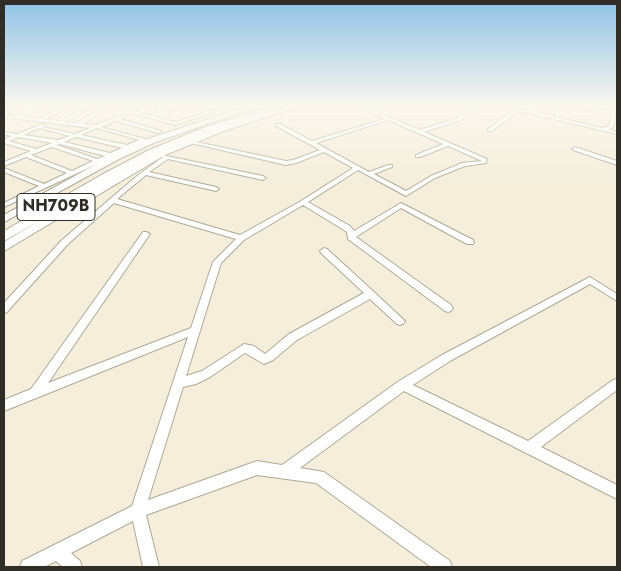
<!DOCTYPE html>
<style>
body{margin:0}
#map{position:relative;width:621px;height:571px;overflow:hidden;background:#f4eeda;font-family:Jost,sans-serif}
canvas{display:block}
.frame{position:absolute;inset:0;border:5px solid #2f2d26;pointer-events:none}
</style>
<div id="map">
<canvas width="621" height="571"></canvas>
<div class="frame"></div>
</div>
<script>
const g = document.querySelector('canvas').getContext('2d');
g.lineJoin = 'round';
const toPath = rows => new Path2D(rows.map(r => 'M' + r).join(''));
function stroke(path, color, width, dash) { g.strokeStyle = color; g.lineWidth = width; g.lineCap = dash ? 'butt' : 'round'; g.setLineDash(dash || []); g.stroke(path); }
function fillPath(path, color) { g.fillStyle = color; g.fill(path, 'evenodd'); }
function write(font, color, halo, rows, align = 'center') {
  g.font = font + ' Jost,sans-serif'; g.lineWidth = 4; g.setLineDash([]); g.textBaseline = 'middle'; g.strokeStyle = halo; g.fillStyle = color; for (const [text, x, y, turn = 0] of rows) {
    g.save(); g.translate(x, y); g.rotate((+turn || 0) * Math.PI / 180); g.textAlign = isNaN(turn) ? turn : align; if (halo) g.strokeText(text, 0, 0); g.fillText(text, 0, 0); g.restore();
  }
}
const street = toPath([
 [16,106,22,106,6,115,17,116,38,106,44,106,23,117,40,119,65,106,71,106,45,119,61,121,87,106,93,106,65,122,77,123,97,111,101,111,101,113,83,124,96,125,124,114,133,106,138,106,133,111,176,122,225,106,232,106,176,125,130,113,121,119,161,131,158,133,116,121,101,127,149,140,4,207,4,203,39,186,4,172,4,168,44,184,67,173,26,157,4,166,4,162,31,151,4,143,4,139,12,136,4,134,4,132,17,134,43,124,45,125,43,127,75,134,90,128,4,117,4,112,16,106],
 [39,128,70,136,58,140,24,135,39,128],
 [97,128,139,140,127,145,81,135,97,128],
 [18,137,52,143,36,149,9,141,18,137],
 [76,137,122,148,110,153,64,142,76,137],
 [60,144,105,156,97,159,57,145,60,144],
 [52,147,93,161,72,171,31,155,52,147],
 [176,106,186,106,157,112,155,111,176,106],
 [356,106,362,106,420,130,457,118,475,106,480,106,461,120,424,132,487,159,486,163,465,166,435,178,406,196,358,170,308,202,350,226,354,231,401,203,473,240,474,242,473,244,467,244,401,208,356,237,451,305,453,308,451,311,448,312,445,311,348,239,347,232,344,230,303,205,244,240,221,263,186,376,202,371,244,344,254,346,265,354,289,334,364,293,321,253,320,251,324,248,327,249,374,292,405,321,403,324,400,325,397,324,370,299,297,340,273,360,264,364,245,353,210,377,196,384,183,387,148,500,257,461,282,465,399,381,442,355,590,277,617,294,617,301,590,284,450,361,413,385,528,441,613,380,617,379,617,390,541,447,617,485,617,499,404,391,300,468,324,472,450,561,452,567,431,567,316,483,257,475,146,515,159,567,143,567,133,521,71,553,80,561,82,567,63,567,56,561,44,567,20,567,22,561,132,506,188,337,4,411,4,400,31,389,143,232,146,232,150,234,48,383,191,328,213,262,236,239,114,203,68,244,7,312,4,313,4,303,62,240,137,176,163,157,161,156,162,155,263,176,266,178,263,180,168,159,149,172,216,187,219,189,216,191,146,175,117,199,240,235,301,201,353,168,324,152,296,163,286,165,187,142,187,140,286,161,293,160,320,150,276,126,276,124,280,124,312,141,384,119,356,106],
 [388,120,443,144,416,155,416,157,420,157,448,146,482,161,462,163,431,176,406,191,374,174,392,167,392,165,388,165,369,172,316,143,388,120],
 [503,106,511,106,548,115,554,109,553,106,557,106,558,109,552,116,603,128,609,126,612,115,582,106,590,106,616,113,613,127,609,130,617,132,617,134,519,111,492,131,488,131,488,129,514,110,503,106],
 [575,147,617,161,617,165,573,150,572,149,575,147]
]);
const secondary = toPath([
 [249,106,259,106,156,142,119,159,4,222,4,215,113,155,150,138,249,106],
 [290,106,300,106,224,131,165,155,4,251,4,242,122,171,159,151,218,127,290,106]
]);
const highway = toPath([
 [274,106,287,106,214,130,157,154,4,241,4,231,103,174,149,150,208,126,274,106]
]);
const shields = [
 [56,207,78]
];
const shieldNames = [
 ["NH709B",56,207]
];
stroke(street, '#aea896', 2);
stroke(secondary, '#aea896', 2);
stroke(highway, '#aea896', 2);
fillPath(street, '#fff');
fillPath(secondary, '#fff');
fillPath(highway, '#fff');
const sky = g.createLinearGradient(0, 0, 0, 186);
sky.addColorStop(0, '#8fc2e6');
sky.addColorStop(0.57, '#faf7ee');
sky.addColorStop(1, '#faf7ee00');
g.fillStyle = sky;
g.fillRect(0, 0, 621, 186);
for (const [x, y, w] of shields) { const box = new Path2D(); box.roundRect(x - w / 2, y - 13.5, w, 27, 4); g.fillStyle = '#fff'; g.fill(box); stroke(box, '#2f2d26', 1); }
write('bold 16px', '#2f2d26', null, shieldNames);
</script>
